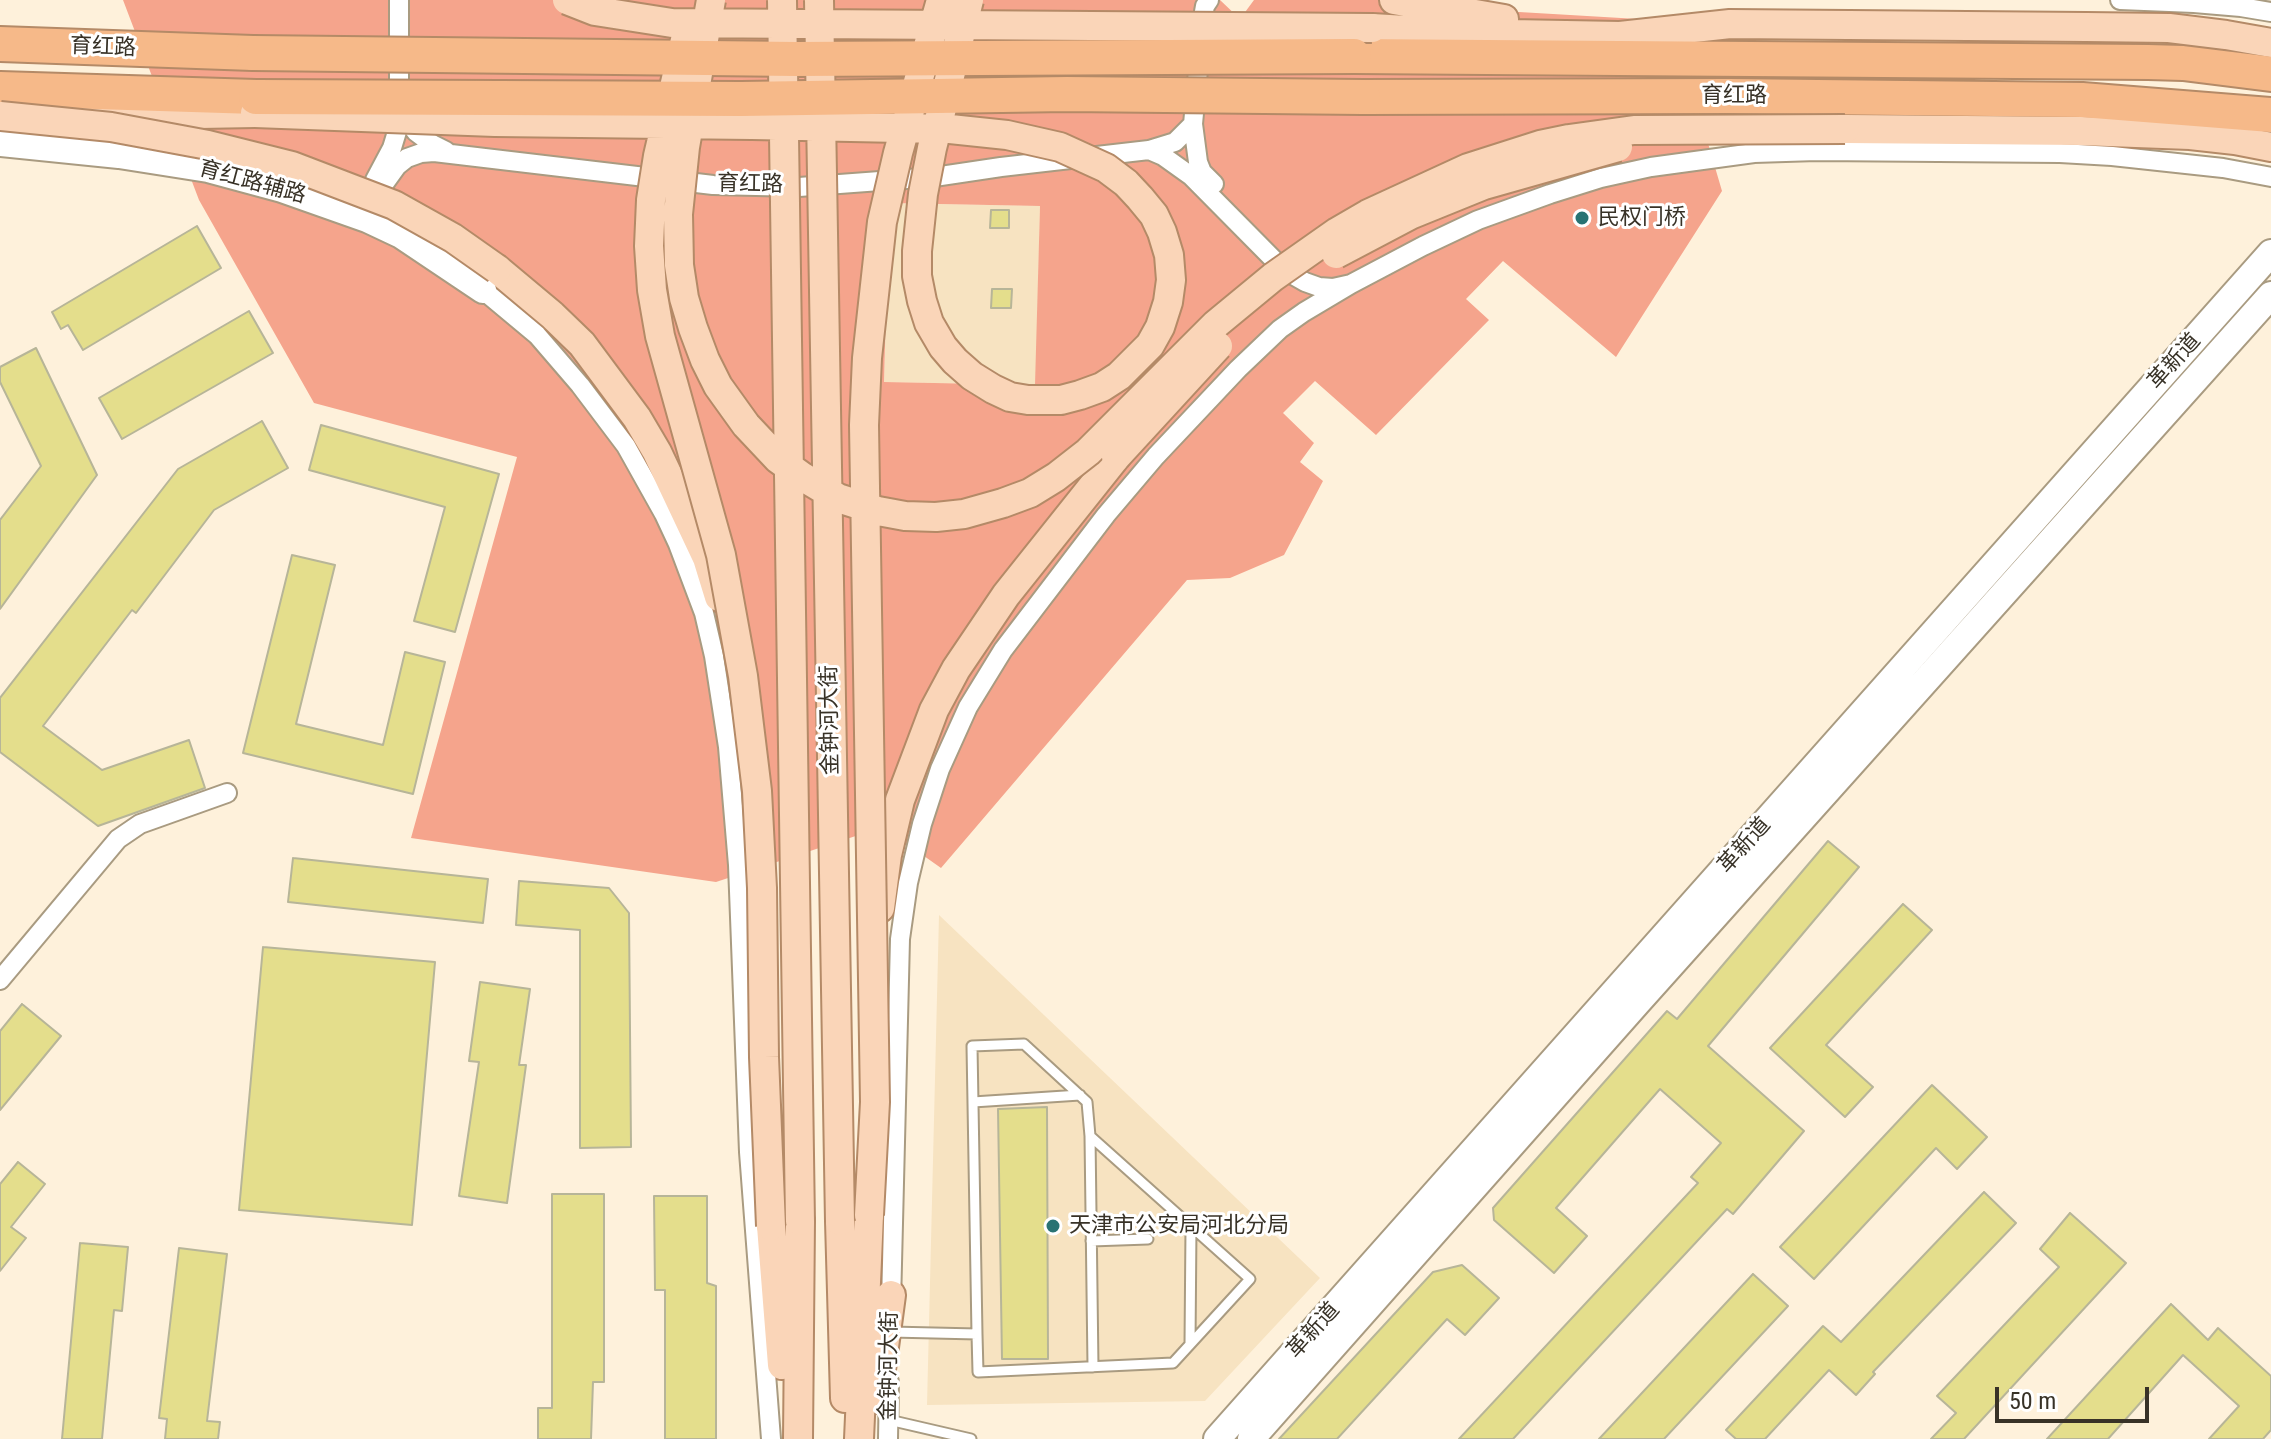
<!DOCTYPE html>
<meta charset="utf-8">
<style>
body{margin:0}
#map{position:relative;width:2271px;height:1439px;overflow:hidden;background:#fef1db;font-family:"Roboto Condensed",sans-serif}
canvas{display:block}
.scale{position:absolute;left:1995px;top:1387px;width:154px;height:36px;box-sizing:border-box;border:4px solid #383227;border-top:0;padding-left:10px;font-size:24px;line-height:28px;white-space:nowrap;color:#383227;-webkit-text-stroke:6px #fff;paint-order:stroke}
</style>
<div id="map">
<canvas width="2271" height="1439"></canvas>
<div class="scale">50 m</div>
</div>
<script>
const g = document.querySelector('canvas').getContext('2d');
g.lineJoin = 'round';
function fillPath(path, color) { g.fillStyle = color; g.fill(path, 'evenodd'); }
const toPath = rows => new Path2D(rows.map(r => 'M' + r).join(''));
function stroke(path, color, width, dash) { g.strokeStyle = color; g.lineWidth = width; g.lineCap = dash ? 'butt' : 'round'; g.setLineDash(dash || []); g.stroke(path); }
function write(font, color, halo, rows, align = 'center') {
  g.font = font + ' "Roboto Condensed","Noto Sans SC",sans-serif'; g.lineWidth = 6; g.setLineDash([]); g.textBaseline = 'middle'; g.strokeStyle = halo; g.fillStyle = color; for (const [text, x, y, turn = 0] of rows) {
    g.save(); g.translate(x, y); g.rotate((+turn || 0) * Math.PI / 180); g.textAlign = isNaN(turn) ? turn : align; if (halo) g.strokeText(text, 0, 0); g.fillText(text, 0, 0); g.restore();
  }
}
const built = toPath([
 [889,203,1040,206,1036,385,884,382],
 [939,915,1320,1278,1205,1401,927,1405]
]);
const forest = toPath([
 [123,0,1220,0,1240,19,1254,0,1421,0,1502,11,1672,21,1722,191,1616,357,1503,261,1466,299,1489,320,1376,435,1315,381,1283,413,1314,443,1300,462,1323,481,1284,555,1230,578,1187,580,941,868,883,827,716,882,411,838,517,457,314,403,199,200],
 [889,203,1040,206,1035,385,884,382]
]);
const building = toPath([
 [991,210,1009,210,1009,228,990,228,991,210],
 [197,226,221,268,83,350,68,325,61,329,52,312,197,226],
 [992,289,1012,289,1011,308,991,308,992,289],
 [249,311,273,353,122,439,99,398,249,311],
 [36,348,97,475,0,609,0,520,41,466,0,382,0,367,36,348],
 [262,421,288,468,214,510,136,613,132,610,43,726,102,770,189,740,205,788,98,826,0,752,0,698,178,469,262,421],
 [321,425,499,474,455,632,414,621,445,507,309,470,321,425],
 [292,555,335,565,296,724,383,745,405,652,445,662,413,794,243,753,292,555],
 [1828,841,1859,867,1708,1046,1804,1131,1733,1214,1727,1209,1513,1439,1459,1439,1698,1183,1691,1177,1721,1143,1660,1089,1556,1208,1587,1236,1554,1273,1494,1220,1493,1208,1667,1011,1677,1019,1828,841],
 [293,858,488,879,483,923,288,902,293,858],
 [519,881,609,888,629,913,631,1147,580,1148,580,930,516,925,519,881],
 [1903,904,1932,930,1826,1045,1873,1087,1845,1117,1770,1048,1903,904],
 [263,947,435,962,412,1225,239,1210,263,947],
 [480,982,530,989,519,1065,526,1065,507,1203,459,1196,479,1062,469,1061,480,982],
 [22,1004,61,1036,0,1110,0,1031,22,1004],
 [1932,1085,1987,1137,1957,1169,1936,1148,1814,1279,1780,1247,1932,1085],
 [1047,1107,1048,1359,1002,1359,998,1109,1047,1107],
 [18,1162,45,1184,11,1227,26,1238,0,1271,0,1184,18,1162],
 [1984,1192,2016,1223,1873,1372,1875,1374,1856,1395,1829,1370,1765,1439,1736,1439,1726,1430,1823,1326,1841,1342,1984,1192],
 [552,1194,604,1194,604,1382,593,1382,591,1439,538,1439,538,1408,552,1408,552,1194],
 [654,1196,707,1196,707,1283,716,1286,716,1439,665,1439,665,1290,655,1290,654,1196],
 [2070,1213,2126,1263,1964,1439,1931,1439,1956,1413,1937,1396,2059,1267,2040,1249,2070,1213],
 [80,1243,128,1247,122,1311,114,1310,102,1439,62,1439,80,1243],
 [179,1248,227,1254,207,1421,220,1422,218,1439,165,1439,167,1419,159,1418,179,1248],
 [1462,1265,1499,1298,1465,1335,1447,1319,1337,1439,1279,1439,1433,1272,1462,1265],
 [1753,1274,1788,1306,1664,1439,1599,1439,1753,1274],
 [2171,1304,2208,1340,2218,1328,2271,1376,2271,1430,2263,1439,2209,1439,2239,1406,2183,1355,2108,1439,2047,1439,2171,1304]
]);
const lane = toPath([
 [973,1102,1080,1095],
 [1090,1136,1093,1367],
 [1091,1241,1148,1239],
 [891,1332,977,1334,978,1372,1173,1363,1250,1279,1090,1136,1087,1102,1024,1044,972,1046,977,1334],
 [1190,1344,1191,1227],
 [889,1420,971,1439]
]);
const street = toPath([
 [2120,0,2194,3,2241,7,2271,12],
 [402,114,416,132,432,144,446,151],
 [1193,124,1198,162,1202,172,1214,184],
 [1149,150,1163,156,1191,176,1284,270,1305,282,1319,287,1333,288,1351,284,1423,246,1478,220,1550,194,1601,178,1651,167,1754,153,1817,151,2060,153,2112,156,2223,168,2271,177],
 [375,180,392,148,399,125,399,0],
 [363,199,384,184,397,166,407,158,421,153,434,152,713,185,799,187,934,177,1001,167,1149,150,1175,142,1193,124,1203,17,1205,6,1209,0],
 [483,290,537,335,580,385,626,446,664,514,678,544,704,613,714,656,728,747,738,865,749,1152,771,1439],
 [0,980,118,839,140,824,227,793],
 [891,1304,900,939,908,883,922,824,940,769,968,707,1003,650,1106,515,1156,456,1238,369,1280,329,1304,312,1351,284],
 [888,1439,889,1382]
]);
const secondary = toPath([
 [0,143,119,155,208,169,282,189,367,219,401,235,483,290],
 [1217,1439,2271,253],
 [1251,1439,1638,1002,2271,295]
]);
const primary = toPath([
 [1394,0,1504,19],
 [1372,28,1456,33,1620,36,1730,24,2086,27,2169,28,2226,35,2271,43],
 [87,116,255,113],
 [1845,129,2082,131,2190,135,2235,140,2271,147],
 [497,269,552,315,582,344,637,418,657,452,707,558,719,597],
 [880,908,887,855,900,800,934,710,956,669,1006,595,1116,457],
 [840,1221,845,1398],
 [771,1226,782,1365],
 [877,1399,891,1295],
 [798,1439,800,1221],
 [859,1439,869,1215]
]);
const highway = toPath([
 [0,44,253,53],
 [1354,56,2148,62,2183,63,2271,74],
 [0,89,256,97],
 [1363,97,1729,96,2082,100,2271,115]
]);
const primaryBridge = toPath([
 [567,0,595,11,672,23,1372,28],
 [711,0,685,147,678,214,679,265,684,298,693,328,705,360,718,386,746,425,778,459,803,477,838,498,878,511,905,516,936,517,964,514,1003,503,1030,493,1056,477,1088,452,1216,324,1273,277,1337,232,1368,214,1468,168,1540,145,1569,139,1634,130,1845,129],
 [782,0,800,1221],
 [819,0,840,1221],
 [685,40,658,156,651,200,649,246,652,290,660,336,721,555,743,676,757,791,762,888,764,1057,771,1226],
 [255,113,495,122,752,125,950,129,1007,135,1060,147,1106,168,1126,183,1140,198,1154,215,1162,232,1169,255,1171,280,1168,302,1160,327,1150,345,1119,376,1102,387,1080,395,1061,400,1028,400,1010,397,993,389,972,376,955,361,943,347,929,323,922,301,917,276,917,251,923,194,932,148,969,0],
 [0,116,111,127,208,145,292,166,394,205,453,238,497,269],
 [1336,254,1410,215,1484,185,1618,147],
 [1116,457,1218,346],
 [869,1215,875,1102,864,425,867,358,882,222,898,153,941,0]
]);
const highwayBridge = toPath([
 [253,53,796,59,1354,56],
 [256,97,741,99,1067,94,1363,97]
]);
const markers = [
 [1582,218,8,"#297373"],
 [1053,1226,8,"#297373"]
];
const streetNames = [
 ["育红路",103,48,2],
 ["育红路",1734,96],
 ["育红路辅路",252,183,15],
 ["育红路",750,185,1],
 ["革新道",2175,362,-48],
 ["金钟河大街",831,720,-91],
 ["革新道",1745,846,-48],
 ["革新道",1314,1331,-48],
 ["金钟河大街",890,1366,-89]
];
const poiNames = [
 ["民权门桥",1598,218],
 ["天津市公安局河北分局",1069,1226]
];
fillPath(built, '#f7e3c1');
fillPath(forest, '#f5a48c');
fillPath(building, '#e4de8c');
stroke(building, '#b7b598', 2);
stroke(lane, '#a99b81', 13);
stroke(street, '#a99b81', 22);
stroke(secondary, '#a99b81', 30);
stroke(primary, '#b48a67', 32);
stroke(highway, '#b48a67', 38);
stroke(lane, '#fff', 9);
stroke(street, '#fff', 18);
stroke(secondary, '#fff', 26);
stroke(primary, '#fad5b8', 28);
stroke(highway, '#f6b989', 34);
stroke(primaryBridge, '#b48a67', 32, []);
stroke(highwayBridge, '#b48a67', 38, []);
stroke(primaryBridge, '#fad5b8', 28);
stroke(highwayBridge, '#f6b989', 34);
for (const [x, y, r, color] of markers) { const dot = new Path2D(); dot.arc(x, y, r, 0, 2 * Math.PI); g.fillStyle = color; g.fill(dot); stroke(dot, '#fff', 3); }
write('22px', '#383227', '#fff', streetNames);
write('22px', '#383227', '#fff', poiNames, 'left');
</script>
